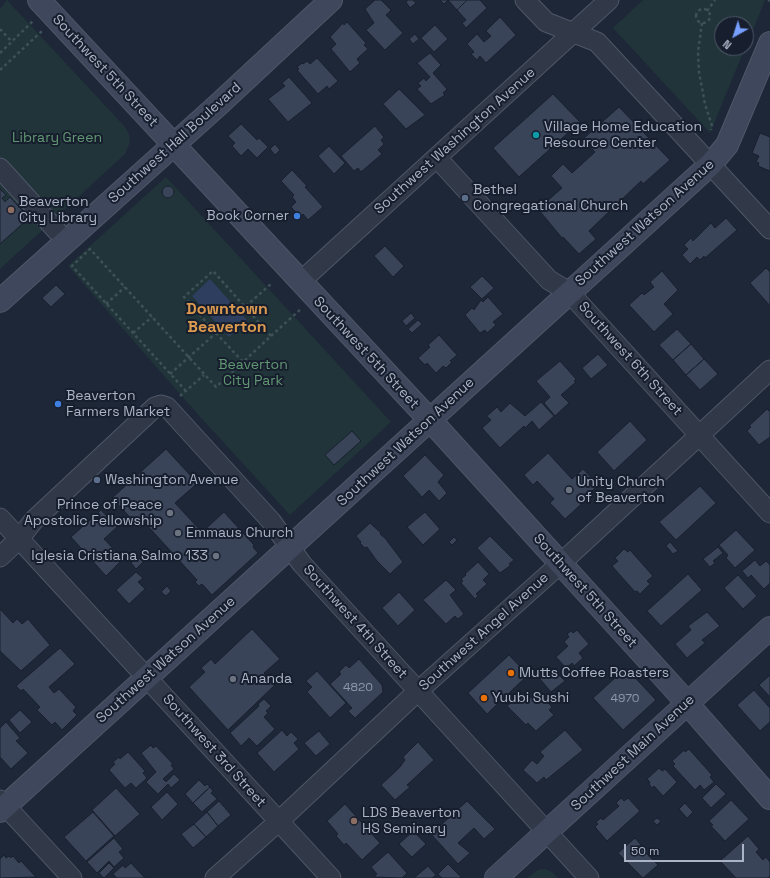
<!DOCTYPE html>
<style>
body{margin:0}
#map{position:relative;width:770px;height:878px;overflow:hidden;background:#1e2738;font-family:"Space Grotesk",sans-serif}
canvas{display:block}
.north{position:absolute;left:714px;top:16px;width:40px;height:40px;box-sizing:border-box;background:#171e2d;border:1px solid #525a6a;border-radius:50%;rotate:219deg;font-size:11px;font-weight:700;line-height:16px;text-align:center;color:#abb3c6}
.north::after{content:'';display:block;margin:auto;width:14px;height:18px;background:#779fff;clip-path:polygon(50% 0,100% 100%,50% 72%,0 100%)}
.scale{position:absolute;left:624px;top:844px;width:120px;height:18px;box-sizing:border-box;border:2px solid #abb3c6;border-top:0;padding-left:5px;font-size:12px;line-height:14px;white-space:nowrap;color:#abb3c6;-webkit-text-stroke:3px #171e2d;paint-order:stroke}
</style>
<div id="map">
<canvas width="770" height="878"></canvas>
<div class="north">N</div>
<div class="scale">50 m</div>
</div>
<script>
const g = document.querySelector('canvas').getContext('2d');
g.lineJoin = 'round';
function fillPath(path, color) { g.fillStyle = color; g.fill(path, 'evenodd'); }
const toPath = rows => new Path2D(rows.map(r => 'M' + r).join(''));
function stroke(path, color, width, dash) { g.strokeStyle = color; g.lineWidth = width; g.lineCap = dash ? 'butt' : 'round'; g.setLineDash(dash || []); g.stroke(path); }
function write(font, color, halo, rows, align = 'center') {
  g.font = font + ' "Space Grotesk",sans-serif'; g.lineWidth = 4; g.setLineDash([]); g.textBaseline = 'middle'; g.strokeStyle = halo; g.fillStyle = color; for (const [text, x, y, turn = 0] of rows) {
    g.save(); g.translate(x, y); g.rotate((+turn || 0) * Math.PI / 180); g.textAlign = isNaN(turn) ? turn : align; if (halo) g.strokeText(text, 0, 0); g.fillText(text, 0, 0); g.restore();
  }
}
const green = toPath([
 [7,0,125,127,129,134,130,142,125,154,0,269,0,9],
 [643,0,765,0,746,47,746,24,722,24,722,48,745,48,710,133,613,28],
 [166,177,391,422,290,515,193,409,68,266],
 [545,869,552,872,558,878,527,878,538,870]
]);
const water = toPath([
 [210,279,247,320,229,337,192,296]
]);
const building = toPath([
 [375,0,381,0,391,10,386,15,403,33,385,50,366,30,374,23,365,9,375,0],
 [408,0,413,0,416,3,410,8,406,2,408,0],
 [440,0,467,0,457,10,448,0,444,4,440,0],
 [467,0,480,0,487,8,466,28,462,23,466,20,457,10,467,0],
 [500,17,516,35,486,63,480,56,477,60,471,54,474,52,467,44,477,34,484,42,491,36,486,31,500,17],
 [347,22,366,43,364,45,368,49,357,59,360,63,350,72,331,49,336,44,330,37,343,23,344,25,347,22],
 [435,25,448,39,434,52,421,38,435,25],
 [415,34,419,39,413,44,409,39,415,34],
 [430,53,441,65,433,73,447,89,443,93,445,95,431,104,417,89,421,86,418,83,424,78,426,81,430,77,417,63,430,53],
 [317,58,338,81,329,89,327,86,318,94,297,70,299,69,297,67,302,63,303,64,307,61,310,64,317,58],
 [289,77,312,103,288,122,268,99,285,86,282,83,289,77],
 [399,89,425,115,406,129,383,104,399,89],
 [553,94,580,122,519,177,493,148,553,94],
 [619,107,670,160,643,184,641,181,589,231,596,239,579,254,563,237,562,238,538,209,562,188,551,176,563,164,572,173,595,152,583,139,619,107],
 [241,124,257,140,259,138,268,147,257,158,248,149,241,156,232,146,235,143,228,136,241,124],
 [375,126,384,137,381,140,384,144,378,150,382,154,361,172,358,168,354,171,341,156,375,126],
 [760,133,770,137,770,171,758,166,759,163,756,162,759,156,752,153,760,133],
 [275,144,280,150,275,155,270,149,275,144],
 [329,146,345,163,334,174,318,156,329,146],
 [292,170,307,186,305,187,323,207,308,220,303,214,300,217,291,207,296,202,292,197,294,195,281,181,292,170],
 '162 192a6 6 0 1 1 12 0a6 6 0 1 1-12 0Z',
 [0,189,6,195,2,198,5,202,10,197,29,218,0,244,0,189],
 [726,218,737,230,705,258,704,256,700,260,697,257,690,264,682,255,688,249,684,245,691,238,693,241,711,223,715,228,726,218],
 [385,246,404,266,393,277,374,256,385,246],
 [766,268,770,272,770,306,750,283,766,268],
 [662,271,678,290,664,304,673,314,654,332,629,305,642,293,644,295,654,287,650,282,662,271],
 [482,276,494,288,482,299,470,287,482,276],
 [56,285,65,294,51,307,42,298,56,285],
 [488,297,503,314,493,322,496,325,487,333,485,330,480,333,465,315,472,308,474,310,481,300,483,302,488,297],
 [411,313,415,318,406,326,402,321,411,313],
 [418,320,422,324,412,333,408,329,418,320],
 [677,329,691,344,673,360,659,345,677,329],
 [439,335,457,355,450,361,452,362,446,368,443,366,436,373,427,363,425,365,418,358,430,347,428,345,439,335],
 [691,344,704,359,686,375,673,360,691,344],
 [598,354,608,365,591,379,582,368,598,354],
 [704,359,718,374,700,390,686,375,704,359],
 [560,361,576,379,574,381,576,382,561,395,569,403,555,416,544,403,550,397,536,381,560,361],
 [541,402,554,416,539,430,532,421,525,428,524,426,500,448,482,428,491,420,487,416,497,407,501,412,510,403,525,416,541,402],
 [767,409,769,411,770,410,770,437,759,445,747,431,751,427,749,426,767,409],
 [630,421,647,440,614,471,597,452,630,421],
 [352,431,361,441,334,465,325,455,352,431],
 [166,449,190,475,193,471,201,480,175,503,202,532,224,512,254,545,253,547,258,553,212,595,202,584,199,586,195,582,197,580,145,523,140,528,112,498,166,449],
 [548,453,572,479,583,469,598,485,587,496,589,497,565,519,550,503,554,499,537,481,533,485,524,475,548,453],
 [425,455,444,475,438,482,447,493,439,501,429,490,422,497,403,476,425,455],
 [700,486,716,503,676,540,659,522,700,486],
 [101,510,117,527,104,539,123,559,106,576,71,537,101,510],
 [425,512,440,529,423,545,407,527,425,512],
 [370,523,381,533,380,534,385,538,403,562,390,574,377,561,367,547,365,548,360,543,361,542,356,536,370,523],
 [736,530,755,550,735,568,726,558,728,555,719,545,736,530],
 [490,536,514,560,509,564,511,565,500,573,477,548,490,536],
 [454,537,457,540,452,545,449,542,454,537],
 [670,542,678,551,673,554,666,546,670,542],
 [718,547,723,553,713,561,715,563,710,567,703,559,718,547],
 [624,549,628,552,630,550,653,576,647,581,650,584,640,594,637,591,635,592,612,566,618,561,615,558,624,549],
 [137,556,143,562,136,569,131,563,137,556],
 [755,560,760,566,766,561,770,565,770,583,764,589,751,575,748,578,742,571,755,560],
 [478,562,489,574,483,580,487,584,476,594,478,596,475,599,461,583,463,581,461,579,466,575,465,574,478,562],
 [136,572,143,578,138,582,145,589,129,604,116,590,136,572],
 [688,574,702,590,661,626,647,611,688,574],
 [738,575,757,596,743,609,724,588,738,575],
 [446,580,456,590,450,595,464,614,458,619,455,616,446,624,423,600,446,580],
 [167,586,171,591,166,596,161,592,167,586],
 [399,592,415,610,398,626,382,608,399,592],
 [0,609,13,623,17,619,22,624,28,619,50,645,21,671,0,651,0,609],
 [707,612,720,626,702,640,705,643,687,658,675,644,691,630,688,626,707,612],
 [252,629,280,659,264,673,275,685,228,730,189,687,205,672,201,668,211,659,215,664,252,629],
 [577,630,589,644,579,653,583,658,574,666,572,663,566,668,556,657,568,646,564,642,569,637,567,634,571,631,573,633,577,630],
 [60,648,75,664,49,687,54,693,59,689,76,707,73,711,77,715,62,730,55,722,52,725,37,710,40,707,23,689,21,691,16,686,60,648],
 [509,655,528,675,487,714,468,693,509,655],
 [359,659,382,685,383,692,355,718,348,711,352,708,330,684,341,674,339,672,346,665,349,668,359,659],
 [626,668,656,700,623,730,593,698,626,668],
 [550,669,554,673,556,672,565,681,551,692,540,679,550,669],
 [317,671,346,703,330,718,307,692,312,687,306,681,317,671],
 [770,675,770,697,759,685,770,675],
 [754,690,770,708,770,722,760,731,737,705,754,690],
 [538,691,552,707,549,710,554,715,536,731,528,723,526,725,507,706,523,692,529,699,538,691],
 [264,699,271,706,266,711,268,713,264,717,275,729,257,746,249,738,241,746,230,733,259,706,258,704,264,699],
 [20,710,32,722,20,733,9,720,20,710],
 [6,722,20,738,16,741,28,753,11,769,0,757,0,728,6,722],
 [282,730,287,736,291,732,298,739,294,743,299,749,274,772,257,753,282,730],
 [565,730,583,750,546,780,544,777,537,783,523,770,532,760,537,764,544,756,540,752,565,730],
 [319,731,330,744,316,756,304,743,319,731],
 [418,742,434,760,407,785,410,787,395,800,381,785,400,767,405,760,403,757,418,742],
 [151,745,153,748,156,746,173,764,171,765,174,769,163,779,166,782,174,774,180,780,171,788,168,784,158,794,146,782,156,772,141,753,151,745],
 [689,749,712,775,710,777,714,782,704,790,700,785,695,790,673,766,675,764,672,761,684,750,685,752,689,749],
 [128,752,145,771,143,773,147,778,136,788,131,783,125,788,109,770,115,764,113,762,119,757,120,759,128,752],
 [659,768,662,771,665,769,677,782,663,796,654,786,652,788,649,784,650,782,647,779,659,768],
 [199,780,205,786,207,784,210,787,193,803,185,794,199,780],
 [716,784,726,794,711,808,702,798,716,784],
 [210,787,213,791,211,793,217,799,202,812,193,803,210,787],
 [116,788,140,814,115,836,92,810,116,788],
 [167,792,178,804,162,820,151,807,167,792],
 [621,798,624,801,628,798,640,811,607,841,595,827,598,824,596,822,601,818,603,820,619,806,616,803,621,798],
 [731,800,749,819,725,841,711,826,713,825,709,821,731,800],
 [219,801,231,815,218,826,207,812,219,801],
 [467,801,495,829,484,839,474,828,458,843,470,853,458,864,431,834,467,801],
 [685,803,693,812,687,818,679,809,685,803],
 [345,804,380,843,362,860,346,843,344,845,336,836,338,834,327,821,345,804],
 [93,812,114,836,86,861,64,837,93,812],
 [207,812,218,826,206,837,194,824,207,812],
 [657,818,661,821,657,825,653,821,657,818],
 [194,824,206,837,193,848,181,834,194,824],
 [413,831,426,844,412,857,399,844,413,831],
 [748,836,759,849,756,852,763,860,766,857,770,862,770,876,768,878,736,878,720,861,748,836],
 [114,838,123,849,119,852,124,858,114,867,109,861,97,873,87,862,114,838],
 [635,838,641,845,639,846,658,865,643,878,618,853,635,838],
 [388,852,407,873,402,878,374,877,377,874,371,867,388,852],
 [4,855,6,858,9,856,11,858,13,856,19,863,21,861,36,877,0,878,0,859,4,855],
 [109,863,114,868,104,878,99,873,109,863],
 [131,863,145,878,117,878,113,874,123,865,125,868,131,863],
 [448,864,461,877,460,878,442,878,438,874,448,864],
 [428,866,436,875,432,878,414,878,428,866]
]);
const path = toPath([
 [768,0,770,1],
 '696 16a7 7 0 1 1 14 0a7 7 0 1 1-14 0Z',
 [707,11,715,0],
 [702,23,698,52,699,72,705,104,712,126,711,130],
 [0,29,12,42],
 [0,53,33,21],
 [0,70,42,31],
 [106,304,125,287],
 [133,333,152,317],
 [216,333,243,362,271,336,245,307],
 [271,336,302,308],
 [170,374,216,333,184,297,213,271,245,307,272,283],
 [186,391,72,266,90,249,216,387,243,362],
 [180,396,204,375]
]);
const street = toPath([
 [525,0,546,22,597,42,770,229],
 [437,158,549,280,569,292,770,513],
 [0,168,57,231],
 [300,282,609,0],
 [0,518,331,878],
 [0,557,19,539,34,520,155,407,161,405,167,407,271,521,302,564,589,878],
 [0,800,72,878],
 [215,878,278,822,418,691,560,564,770,370]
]);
const secondary = toPath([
 [39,0,442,433,672,686,770,798],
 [0,301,218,105,331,0],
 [0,811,711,164,727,145,770,43],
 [496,878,770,628]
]);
const markers = [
 [536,135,4,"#0f9aa8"],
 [465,198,4,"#5c6f8a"],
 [11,210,4,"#8d6e63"],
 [297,216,4,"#3f7fe0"],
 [58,404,4,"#3f7fe0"],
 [97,480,4,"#5c6f8a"],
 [569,490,4,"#6b7280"],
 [170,513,4,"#6b7280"],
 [178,533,4,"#6b7280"],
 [216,556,4,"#6b7280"],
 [511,673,4,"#e8710a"],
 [233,679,4,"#6b7280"],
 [484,698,4,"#e8710a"],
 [354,821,4,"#8d6e63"]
];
const numberNames = [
 ["4820",358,688],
 ["4970",625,699]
];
const streetNames = [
 ["Southwest 5th Street",105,71,47],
 ["Southwest Washington Avenue",455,141,-42],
 ["Southwest Hall Boulevard",175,143,-42],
 ["Southwest Watson Avenue",645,223,-42],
 ["Southwest 5th Street",366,353,47],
 ["Southwest 6th Street",630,359,48],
 ["Southwest Watson Avenue",406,442,-43],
 ["Southwest 5th Street",585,591,48],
 ["Southwest 4th Street",355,622,48],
 ["Southwest Angel Avenue",484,632,-42],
 ["Southwest Watson Avenue",166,660,-42],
 ["Southwest 3rd Street",214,751,48],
 ["Southwest Main Avenue",633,753,-43]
];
const poiNames = [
 ["Village Home Education",544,127],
 ["Resource Center",544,143],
 ["Bethel",473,190],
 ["Congregational Church",473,206],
 ["Beaverton",19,202],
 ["City Library",19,218],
 ["Book Corner",289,216,"right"],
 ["Beaverton",66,396],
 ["Farmers Market",66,412],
 ["Washington Avenue",105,480],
 ["Unity Church",577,482],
 ["of Beaverton",577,498],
 ["Prince of Peace",162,505,"right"],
 ["Apostolic Fellowship",162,521,"right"],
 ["Emmaus Church",186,533],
 ["Iglesia Cristiana Salmo 133",208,556,"right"],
 ["Mutts Coffee Roasters",519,673],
 ["Ananda",241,679],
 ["Yuubi Sushi",492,698],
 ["LDS Beaverton",362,813],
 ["HS Seminary",362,829]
];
const parkNames = [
 ["Library Green",57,138],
 ["Beaverton",253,365],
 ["City Park",253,381]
];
const quarterNames = [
 ["Downtown",227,310],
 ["Beaverton",227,328]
];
fillPath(green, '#203439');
fillPath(water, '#2e3e5f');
fillPath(building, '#394459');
stroke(building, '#19202f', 1);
stroke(street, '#4f5667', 21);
stroke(secondary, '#4f5667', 24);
stroke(path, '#3d5157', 2.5, [3, 3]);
stroke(street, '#313949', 19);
stroke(secondary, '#3f475c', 22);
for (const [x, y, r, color] of markers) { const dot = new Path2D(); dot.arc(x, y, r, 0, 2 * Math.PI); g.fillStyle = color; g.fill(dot); stroke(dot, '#171e2d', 1.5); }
write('12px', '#8e97ab', null, numberNames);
write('14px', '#abb3c6', '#171e2d', streetNames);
write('14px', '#abb3c6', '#171e2d', poiNames, 'left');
write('14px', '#619873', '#171e2d', parkNames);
write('bold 16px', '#dc9a50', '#171e2d', quarterNames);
</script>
